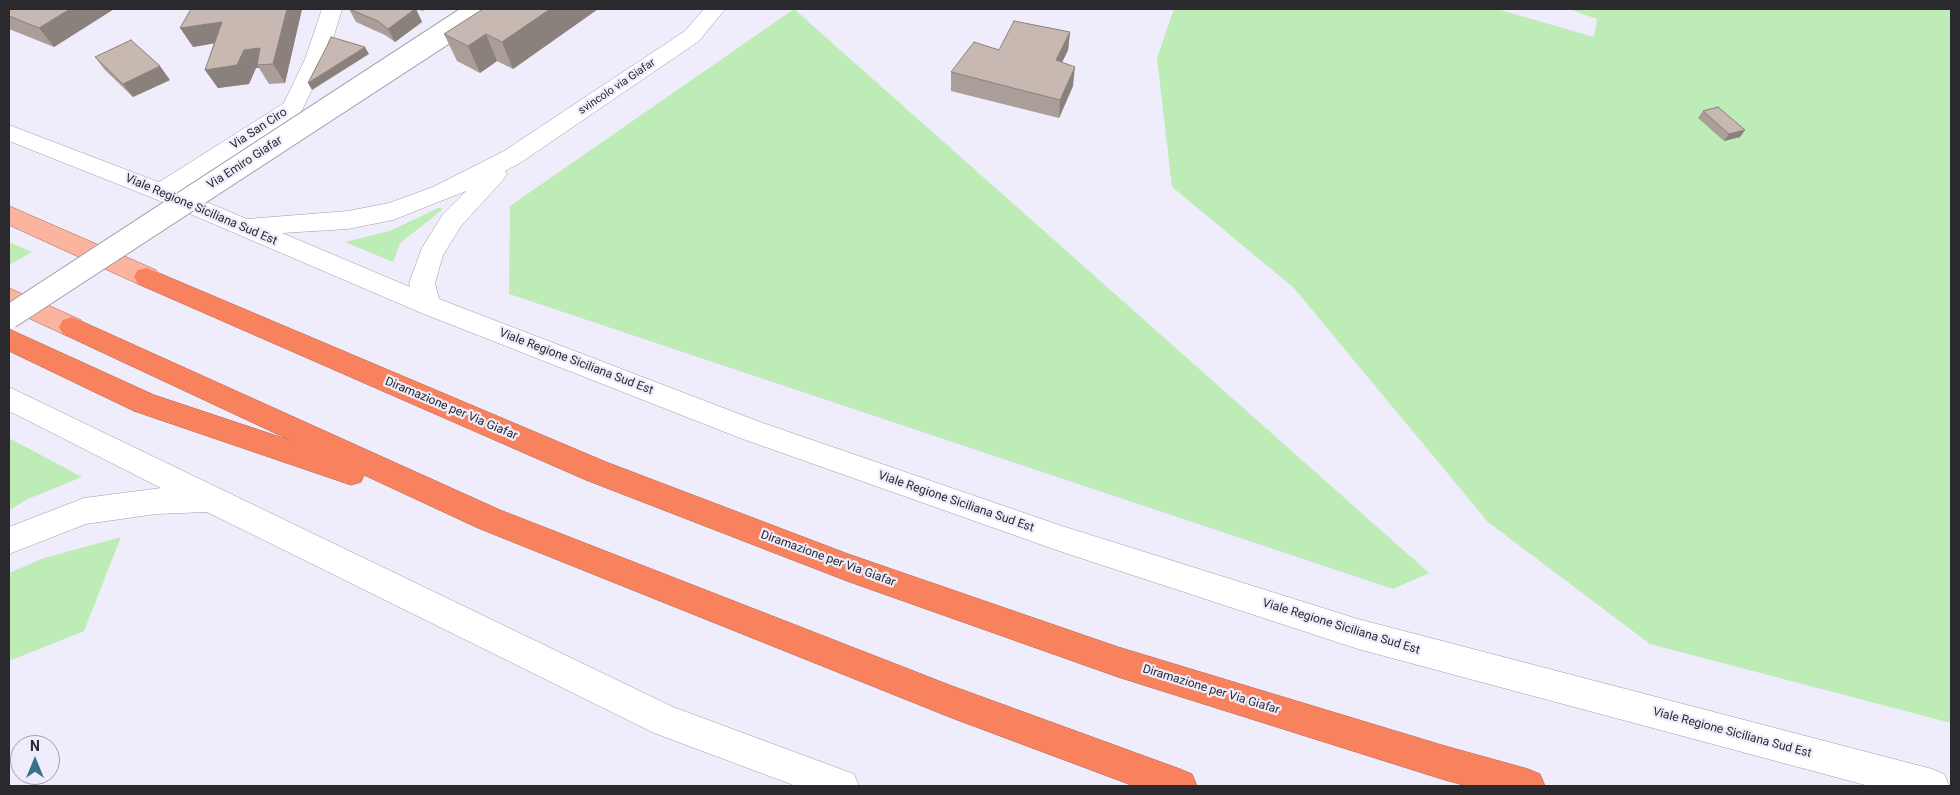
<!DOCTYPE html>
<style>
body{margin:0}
#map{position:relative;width:1960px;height:795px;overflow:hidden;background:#efecfb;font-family:Roboto,sans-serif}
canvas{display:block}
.frame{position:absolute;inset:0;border:10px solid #2a292e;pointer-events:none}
.north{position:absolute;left:10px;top:735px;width:50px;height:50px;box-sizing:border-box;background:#efecfb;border:1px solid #a09ea9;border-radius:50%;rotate:0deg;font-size:14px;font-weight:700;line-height:20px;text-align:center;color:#2a292e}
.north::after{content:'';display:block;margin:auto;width:18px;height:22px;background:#39718b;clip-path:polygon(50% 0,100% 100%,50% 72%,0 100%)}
</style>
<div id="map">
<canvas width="1960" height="795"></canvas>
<div class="frame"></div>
<div class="north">N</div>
</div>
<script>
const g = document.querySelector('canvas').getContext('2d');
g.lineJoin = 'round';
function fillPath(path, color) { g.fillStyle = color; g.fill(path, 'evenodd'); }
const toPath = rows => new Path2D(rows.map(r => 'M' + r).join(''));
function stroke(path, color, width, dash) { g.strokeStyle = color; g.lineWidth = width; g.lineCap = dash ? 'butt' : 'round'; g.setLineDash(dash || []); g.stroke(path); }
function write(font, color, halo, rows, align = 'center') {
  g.font = font + ' Roboto,sans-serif'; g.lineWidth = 4.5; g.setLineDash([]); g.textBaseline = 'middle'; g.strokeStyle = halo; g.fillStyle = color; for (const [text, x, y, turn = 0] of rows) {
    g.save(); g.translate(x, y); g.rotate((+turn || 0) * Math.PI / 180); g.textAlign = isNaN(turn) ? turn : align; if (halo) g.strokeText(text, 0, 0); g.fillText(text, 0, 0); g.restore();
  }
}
const green = toPath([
 [794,9,1429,573,1393,589,509,294,510,206],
 [1174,9,1497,9,1594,37,1597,19,1569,9,1951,9,1951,723,1650,644,1488,522,1293,287,1172,187,1157,58],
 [438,208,442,208,442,210,400,243,393,262,345,242,390,231],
 [9,242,32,252,9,265],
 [9,438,82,477,28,499,9,510],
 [121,537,84,631,9,661,9,573,44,558]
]);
const minor = toPath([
 [322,9,342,9,327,59,301,112,169,198,161,200,153,198,149,192,153,186,284,103,305,59,322,9]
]);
const tertiary = toPath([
 [704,9,725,9,699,41,520,163,505,171,507,174,503,180,461,226,443,255,435,283,439,299,760,422,1062,526,1358,619,1932,769,1944,774,1949,786,1869,786,1358,649,1062,552,740,438,419,312,153,198,9,141,9,125,169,186,247,219,348,211,389,203,433,187,504,151,685,31,704,9],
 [466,191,443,214,422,248,409,283,410,287,282,233,348,229,393,220,466,191],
 [9,387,673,707,854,774,859,786,796,786,654,733,207,512,156,514,86,524,9,554,9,527,84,498,161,488,9,411,9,387]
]);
const primary = toPath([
 [9,206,156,270,160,277,156,284,147,286,138,284,9,225,9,206],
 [9,288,81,320,85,327,81,334,72,337,63,334,9,309,9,288]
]);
const motorway = toPath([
 [147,268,606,462,848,554,1118,647,1445,746,1528,769,1540,774,1545,786,1467,786,1445,780,1118,677,847,581,586,480,138,284,134,277,138,270,147,268],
 [72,317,500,510,952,686,1180,769,1192,774,1197,786,1134,786,952,718,478,528,364,475,361,482,351,485,134,411,9,351,9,329,154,395,292,441,63,334,59,327,63,320,72,317]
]);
const tertiaryBridge = toPath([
 [9,317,481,9]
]);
const wall = toPath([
 [9,9,114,9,54,47,9,29],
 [191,9,302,9,285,83,269,84,259,68,256,68,249,84,218,88,205,70,214,43,193,47],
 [349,9,425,9,423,11,416,9,422,22,395,42,385,35,356,22],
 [598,9,513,69,497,61,480,73,457,61,444,34],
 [1070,32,1068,50,1062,62,1073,86,1059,118,951,91,951,72,999,50],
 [95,57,170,80,133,97,105,70],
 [1703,111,1745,130,1740,137,1724,141,1698,118]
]);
const shadedWall = toPath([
 [70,9,114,9,54,47,39,28],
 [287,9,302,9,285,83,273,64],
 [415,9,416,9,422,22,395,42,388,29],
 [550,9,598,9,513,69,502,42],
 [222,22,234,40,193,47,180,28],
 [1070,32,1068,50,1054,79,1056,60],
 [486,34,497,61,480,73,468,46],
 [365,47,369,54,312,90,308,83],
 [260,48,257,65,259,68,256,68,249,84,218,88,205,70,244,50],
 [160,66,170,80,133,97,123,84],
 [1075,67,1073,86,1059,118,1060,100],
 [1745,130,1740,137,1724,141,1729,134]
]);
const building = toPath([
 [9,9,70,9,39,28,9,16,9,9],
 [191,9,287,9,273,64,257,65,260,48,244,50,237,65,205,70,222,22,180,28,191,9],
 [349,9,415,9,388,29,378,21,349,9],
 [483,9,550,9,502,42,486,34,468,46,444,34,483,9],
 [1014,21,1070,32,1056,60,1075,67,1060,100,951,72,974,42,999,50,1014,21],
 [331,37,365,47,308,83,327,46,331,37],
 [131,40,160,66,123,84,95,57,131,40],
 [1718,107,1745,130,1729,134,1703,111,1718,107]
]);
const farStreetnames = [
 ["svincolo via Giafar",617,87,-34]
];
const streetNames = [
 ["Via San Ciro",259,129,-33],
 ["Via Emiro Giafar",245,163,-33],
 ["Viale Regione Siciliana Sud Est",201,210,23],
 ["Viale Regione Siciliana Sud Est",576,362,21],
 ["Diramazione per Via Giafar",451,409,23],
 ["Viale Regione Siciliana Sud Est",956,502,19],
 ["Diramazione per Via Giafar",828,559,20],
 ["Viale Regione Siciliana Sud Est",1341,627,17],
 ["Diramazione per Via Giafar",1211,690,17],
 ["Viale Regione Siciliana Sud Est",1732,733,15]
];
fillPath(green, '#beecb6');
stroke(minor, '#9e9ba9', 1);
stroke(tertiary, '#9e9ba9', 1);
stroke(primary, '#b0634d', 1);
stroke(motorway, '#b0634d', 1);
fillPath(minor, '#fff');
fillPath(tertiary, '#fff');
fillPath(primary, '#fbb49e');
fillPath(motorway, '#f8825d');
stroke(tertiaryBridge, '#9e9ba9', 25, []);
stroke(tertiaryBridge, '#fff', 23);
fillPath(wall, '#ab9e98');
fillPath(shadedWall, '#8b817c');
fillPath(building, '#c7b8b1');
stroke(building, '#8b817c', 1);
write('11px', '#2a292e', '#efecfb', farStreetnames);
write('12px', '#2a292e', '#efecfb', streetNames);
</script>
